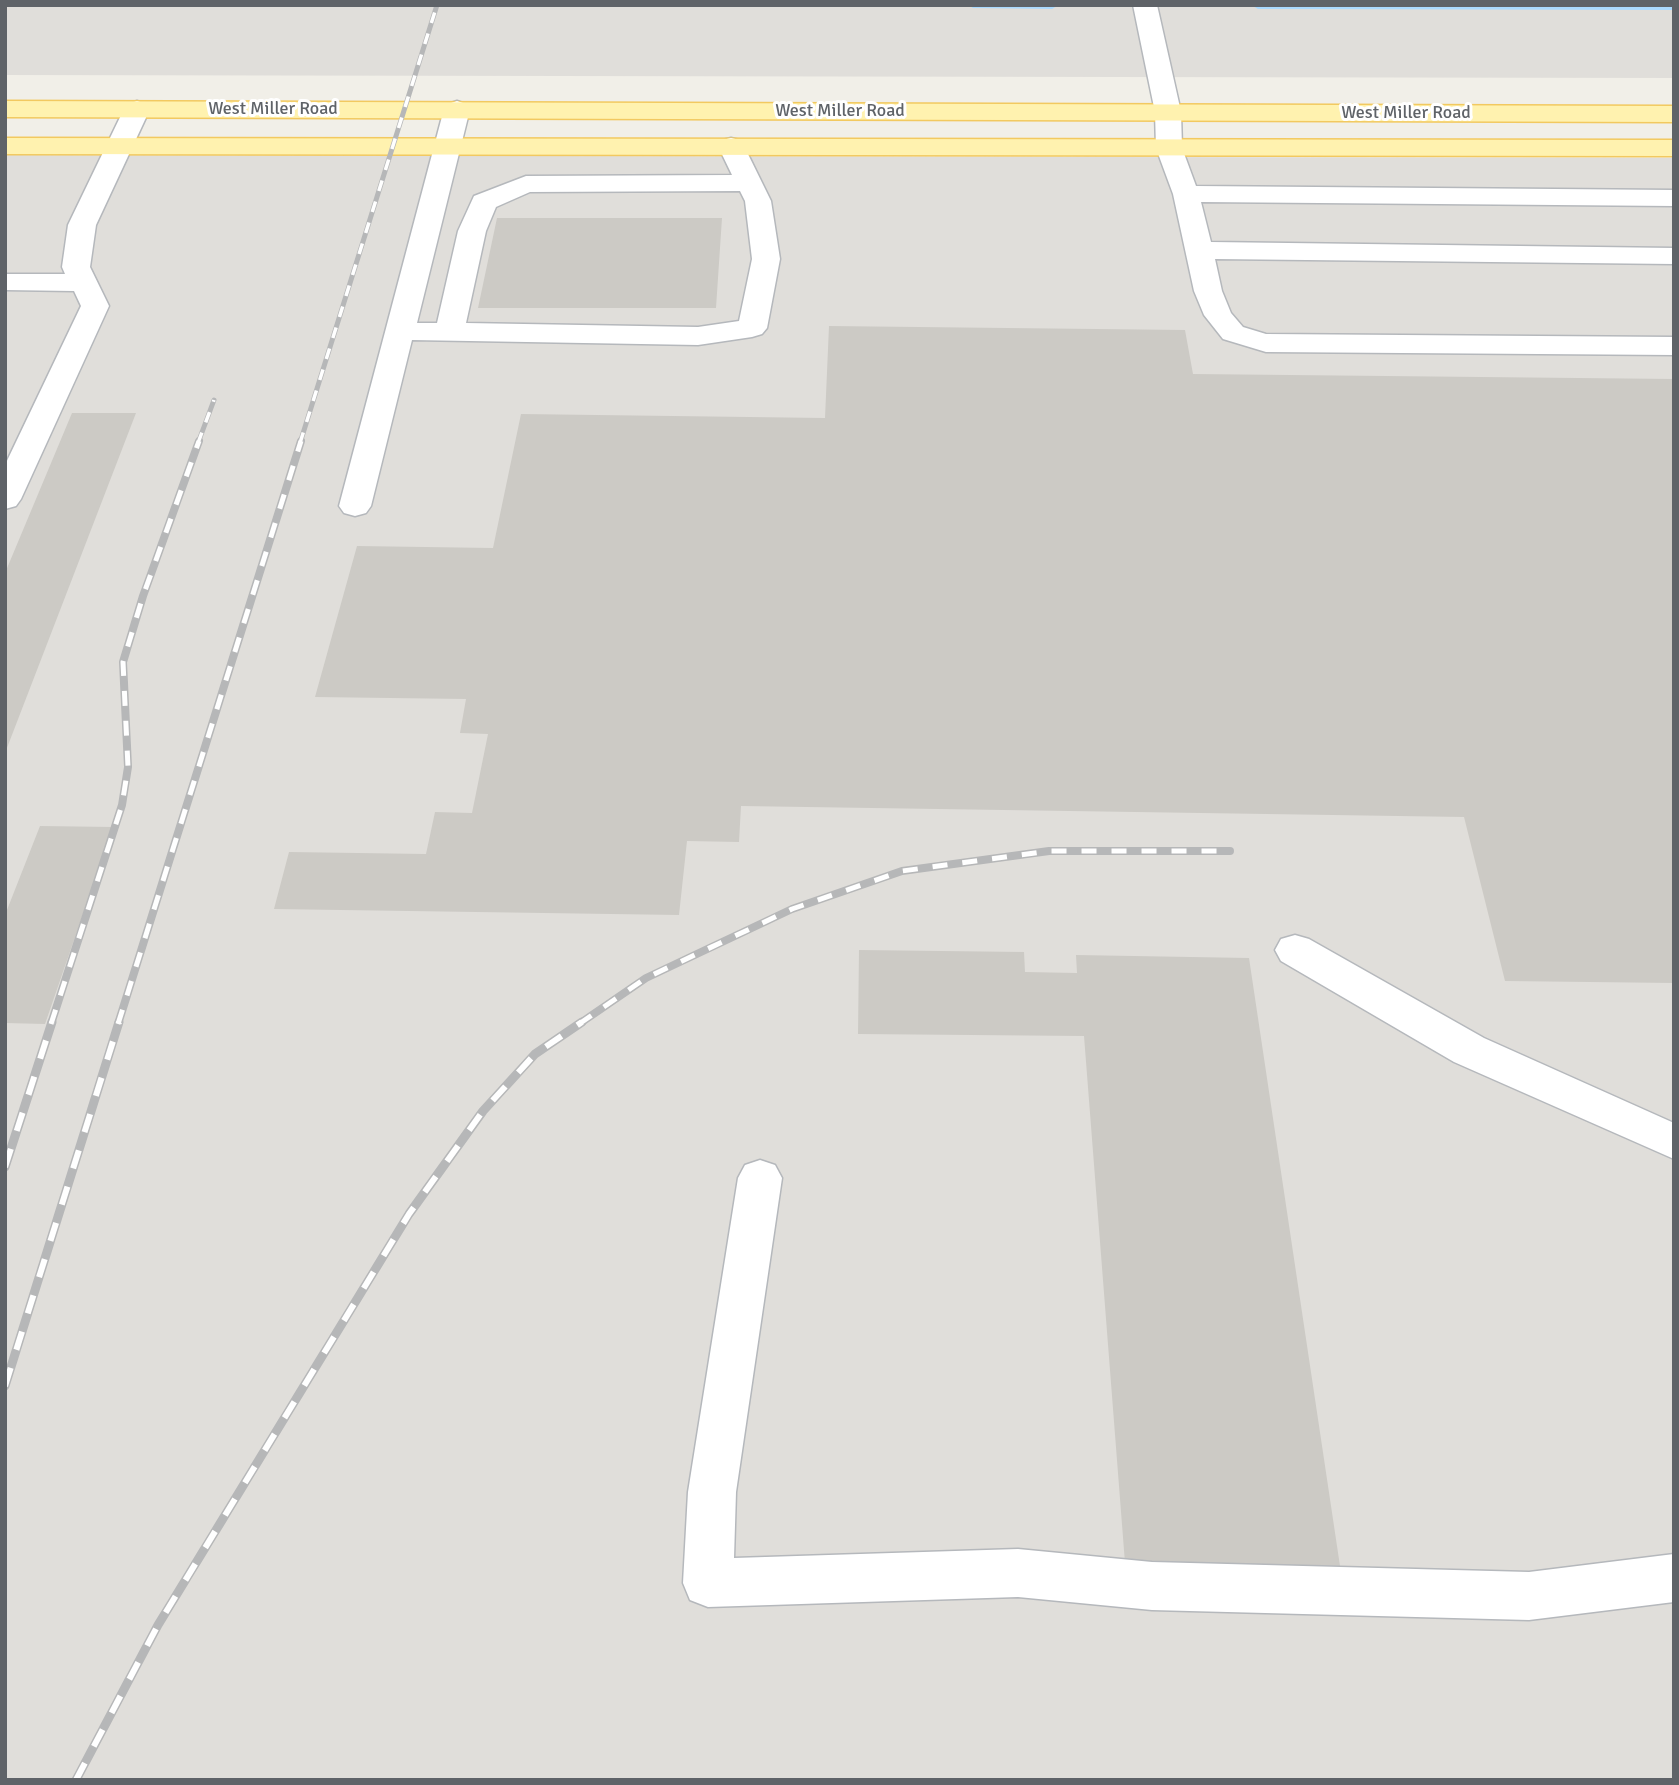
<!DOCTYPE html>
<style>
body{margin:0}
#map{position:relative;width:1679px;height:1785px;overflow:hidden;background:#f1efe8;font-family:Signika,sans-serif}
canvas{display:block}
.frame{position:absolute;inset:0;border:7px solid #5f6368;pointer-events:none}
</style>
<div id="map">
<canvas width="1679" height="1785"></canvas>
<div class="frame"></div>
</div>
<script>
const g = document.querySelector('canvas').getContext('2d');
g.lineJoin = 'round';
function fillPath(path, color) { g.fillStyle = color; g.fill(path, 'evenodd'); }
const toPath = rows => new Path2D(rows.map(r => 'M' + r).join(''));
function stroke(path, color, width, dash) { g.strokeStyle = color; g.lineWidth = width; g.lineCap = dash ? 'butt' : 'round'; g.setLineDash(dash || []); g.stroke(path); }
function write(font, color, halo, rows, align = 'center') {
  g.font = font + ' Signika,sans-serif'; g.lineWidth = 6; g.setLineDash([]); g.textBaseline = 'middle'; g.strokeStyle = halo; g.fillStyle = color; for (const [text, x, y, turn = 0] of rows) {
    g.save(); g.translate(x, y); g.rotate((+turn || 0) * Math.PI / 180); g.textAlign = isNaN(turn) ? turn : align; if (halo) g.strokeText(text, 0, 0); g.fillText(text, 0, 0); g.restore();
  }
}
const industrial = toPath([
 [5,5,1674,5,1674,78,5,75],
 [5,155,1674,158,1674,1780,5,1780]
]);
const stream = toPath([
 [968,5,1057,5,1057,6,1052,9,973,8,968,5],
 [1674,5,1674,10,1258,9,1253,6,1674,5]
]);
const building = toPath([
 [497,218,722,218,716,308,478,308],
 [829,326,1185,330,1193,374,1674,379,1674,983,1505,981,1464,817,741,806,739,842,687,841,679,915,274,909,289,852,426,854,435,812,472,813,488,734,460,733,466,699,315,697,357,546,493,548,521,414,825,418],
 [72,413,136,413,5,753,5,573],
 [40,826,113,827,45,1024,5,1023,5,915],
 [859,950,1024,952,1025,972,1077,973,1076,955,1249,958,1340,1566,1125,1563,1084,1036,858,1034]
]);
const minor = toPath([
 [1133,5,1157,5,1181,112,1182,148,1196,186,1674,190,1674,206,1201,202,1211,242,1674,248,1674,264,1215,259,1222,291,1231,313,1243,327,1266,334,1674,337,1674,355,1266,352,1223,339,1204,315,1194,291,1173,194,1156,148,1155,112,1133,5],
 [137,101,146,104,150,109,96,225,90,267,109,306,21,499,16,506,5,509,5,465,81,306,74,291,5,290,5,274,65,274,62,267,68,225,124,109,128,104,137,101],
 [457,101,466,104,470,109,417,323,437,323,458,231,474,196,526,176,732,175,718,146,722,140,731,138,740,140,744,146,771,201,780,259,767,328,762,334,752,337,698,345,412,340,371,506,366,513,355,516,344,513,339,506,444,109,448,104,457,101],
 [740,191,745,201,752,259,739,321,698,327,466,323,486,231,496,207,530,192,740,191],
 [1295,935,1309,939,1484,1038,1674,1123,1674,1159,1454,1062,1281,961,1275,950,1281,939,1295,935],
 [760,1160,775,1165,782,1178,736,1492,734,1558,1018,1549,1152,1562,1529,1572,1674,1554,1674,1602,1529,1620,1152,1610,1018,1597,708,1607,690,1600,683,1583,688,1492,738,1178,745,1165,760,1160]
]);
const major = toPath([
 [5,101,1674,106,1674,122,5,117,5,101],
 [5,138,1674,140,1674,156,5,154,5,138]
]);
const railFar2 = toPath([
 [198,443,214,400],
 [300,443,437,5]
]);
const railFar1 = toPath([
 [51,1024,122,805,128,767,123,662,143,596,199,441],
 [118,1024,301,441],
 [579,1024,646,978,792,909,902,871,1049,851,1230,851]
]);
const rail = toPath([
 [5,1167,52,1022],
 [5,1386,119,1022],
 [76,1780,158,1625,409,1214,483,1111,535,1054,582,1022]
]);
const farStreetnames = [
 ["West Miller Road",273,109],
 ["West Miller Road",840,111],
 ["West Miller Road",1406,113]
];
fillPath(industrial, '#e0deda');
fillPath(stream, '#aadaff');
fillPath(building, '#cccac5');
stroke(minor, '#b5b8bc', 3);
stroke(major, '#f2c960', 3);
fillPath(minor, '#fff');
fillPath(major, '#fff2af');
stroke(railFar2, '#b6b7b8', 5);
stroke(railFar1, '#b6b7b8', 8);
stroke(rail, '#b6b7b8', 9);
stroke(railFar2, '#fff', 3.5, [11]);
stroke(railFar1, '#fff', 5, [15]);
stroke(rail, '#fff', 6, [19]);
write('18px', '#5f6368', '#fff', farStreetnames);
</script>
